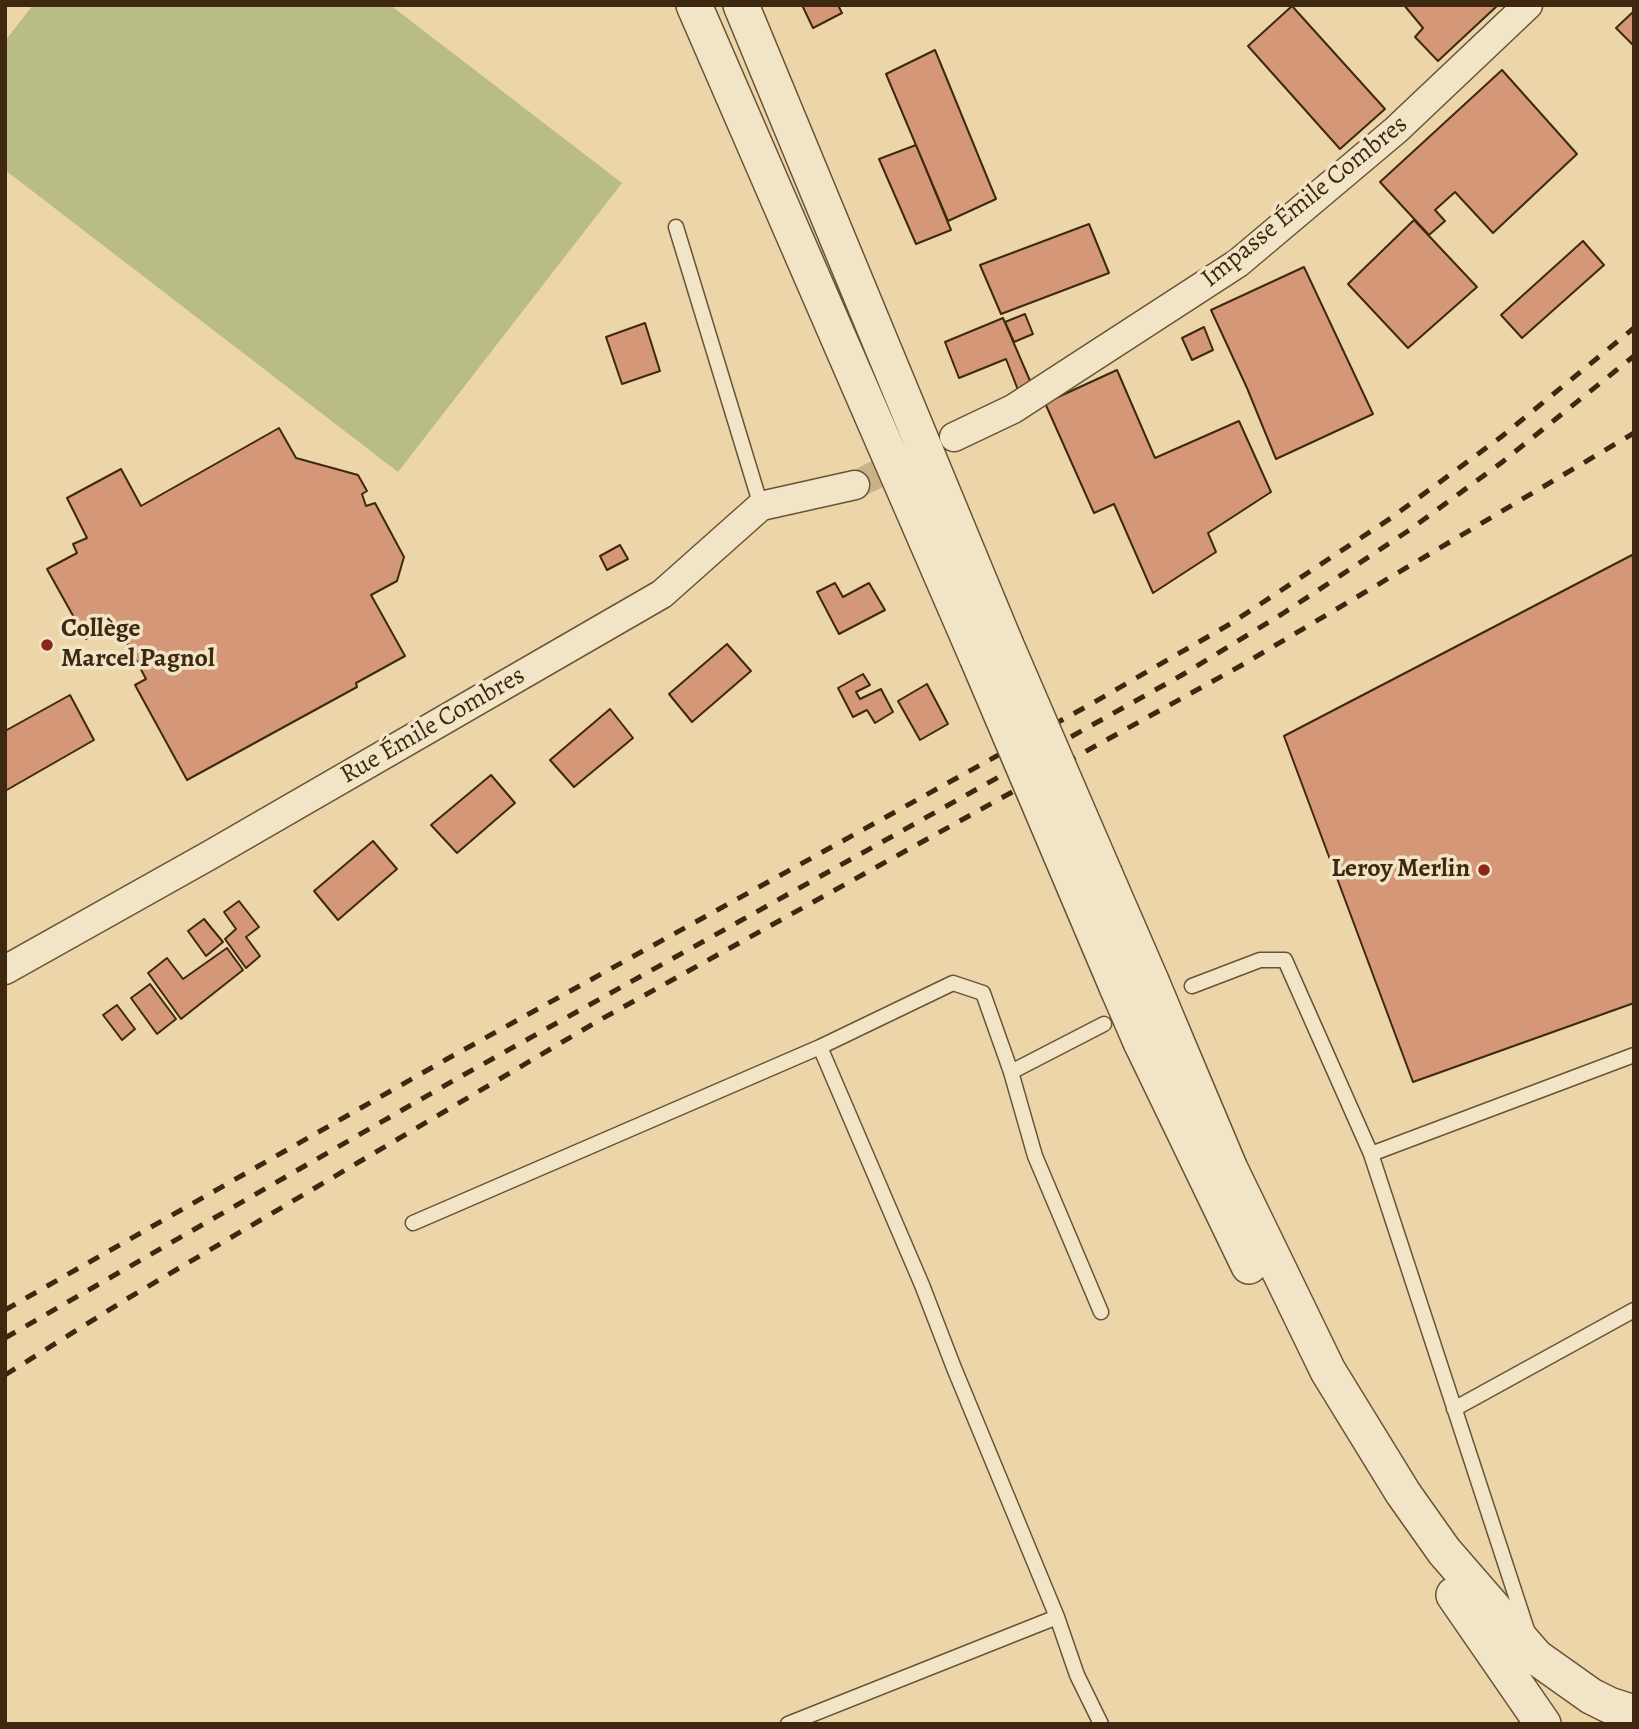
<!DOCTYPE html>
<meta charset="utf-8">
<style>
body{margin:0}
#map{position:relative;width:1639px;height:1729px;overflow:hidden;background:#ebd5a9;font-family:Alegreya,serif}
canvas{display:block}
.frame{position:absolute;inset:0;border:7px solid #3e280f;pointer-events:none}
</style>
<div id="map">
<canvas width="1639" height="1729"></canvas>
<div class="frame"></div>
</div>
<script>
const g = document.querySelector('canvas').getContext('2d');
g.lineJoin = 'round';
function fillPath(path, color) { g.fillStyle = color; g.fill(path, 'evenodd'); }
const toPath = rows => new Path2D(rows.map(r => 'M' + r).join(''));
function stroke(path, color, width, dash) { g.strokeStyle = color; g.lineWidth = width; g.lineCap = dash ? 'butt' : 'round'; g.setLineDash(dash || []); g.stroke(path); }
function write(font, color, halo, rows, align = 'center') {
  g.font = font + ' Alegreya,serif'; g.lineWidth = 7; g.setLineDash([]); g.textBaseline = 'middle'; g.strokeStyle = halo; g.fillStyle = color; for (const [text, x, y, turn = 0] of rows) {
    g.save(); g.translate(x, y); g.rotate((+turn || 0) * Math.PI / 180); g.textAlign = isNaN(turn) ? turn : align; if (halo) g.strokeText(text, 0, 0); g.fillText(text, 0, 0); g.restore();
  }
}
const green = toPath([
 [33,5,390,5,622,183,398,472,5,170,5,41]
]);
const building = toPath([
 [802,5,838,5,842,13,813,28,802,5],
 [1404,5,1498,5,1438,61,1415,37,1423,28,1404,5],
 [1292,6,1385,109,1340,149,1248,46,1292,6],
 [1634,11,1634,46,1616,28,1634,11],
 [935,50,996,199,948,221,886,74,935,50],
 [1502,70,1577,154,1493,233,1455,192,1435,210,1445,221,1429,235,1380,182,1502,70],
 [916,145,951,230,916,244,879,159,916,145],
 [1414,220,1477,287,1408,348,1348,284,1414,220],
 [1089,224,1109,273,1001,314,980,265,1089,224],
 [1583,241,1604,265,1522,338,1501,315,1583,241],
 [1304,267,1373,414,1276,459,1247,388,1211,310,1304,267],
 [1025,314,1033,334,1014,342,1005,322,1025,314],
 [1003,318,1031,383,1018,390,1006,359,959,378,945,342,1003,318],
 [645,323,660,371,622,384,606,337,645,323],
 [1204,327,1213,350,1192,360,1182,338,1204,327],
 [1117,370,1155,458,1239,421,1271,492,1208,533,1216,552,1153,593,1114,504,1094,513,1045,403,1117,370],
 [279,428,296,458,358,475,367,491,362,494,366,506,375,503,404,557,397,581,371,595,405,656,356,683,357,687,187,780,135,685,146,679,116,622,86,639,47,569,77,553,73,544,87,538,67,498,121,469,141,506,279,428],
 [620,545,628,559,607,570,600,556,620,545],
 [1634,554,1634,1003,1413,1082,1284,736,1634,554],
 [835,583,843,597,869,583,885,610,839,634,817,592,835,583],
 [727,644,751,671,692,722,669,694,727,644],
 [863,674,870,685,856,692,860,699,881,689,893,712,875,723,867,710,853,717,838,688,863,674],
 [927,684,948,724,920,740,898,701,927,684],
 [70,695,94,740,5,791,5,731,70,695],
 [610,709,633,738,574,787,550,760,610,709],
 [491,775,515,803,457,853,431,825,491,775],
 [373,841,397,869,338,920,314,891,373,841],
 [239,901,259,927,246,937,260,956,246,968,225,939,236,929,224,912,239,901],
 [204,919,223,942,206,956,188,931,204,919],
 [227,948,243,970,181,1019,148,973,167,958,183,979,227,948],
 [150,984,176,1019,157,1034,131,998,150,984],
 [117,1005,135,1029,122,1040,103,1015,117,1005]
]);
const minorTunnel = toPath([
 [855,485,912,457]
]);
const service = toPath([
 [676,227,761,506],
 [1192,986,1260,960,1285,960,1371,1154,1528,1633],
 [820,1047,922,1285,954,1368,1057,1617,1077,1675,1101,1724],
 [1371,1154,1634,1055],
 [413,1223,820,1047,953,983,983,993,1011,1072],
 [1101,1312,1035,1156,1011,1072,1104,1024],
 [1454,1409,1634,1310],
 [788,1724,1057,1617]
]);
const minor = toPath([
 [954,437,1013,409,1238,263,1396,130,1528,5],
 [5,970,210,855,662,594,761,506,855,485]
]);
const tertiary = toPath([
 [694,5,977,657],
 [741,5,1005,643],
 [1105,875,1151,981],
 [1076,890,1118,989],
 [1171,1029,1230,1169,1328,1371,1403,1493,1444,1551,1536,1657,1591,1696,1609,1705,1634,1713],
 [1141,1042,1249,1266],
 [1454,1595,1543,1724]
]);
const rail = toPath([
 [5,1310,447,1059,1091,704,1230,624,1391,518,1501,437,1634,328],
 [5,1338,458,1078,1182,675,1282,614,1408,531,1501,463,1634,356],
 [5,1375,125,1300,598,1021,1242,665,1634,433]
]);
const tertiaryBridge = toPath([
 [1005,643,1105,875],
 [977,657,1076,890],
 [1151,981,1171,1029],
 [1118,989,1141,1042]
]);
const markers = [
 [47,645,7,"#8f2418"],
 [1484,870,7,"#8f2418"]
];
const streetNames = [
 ["Impasse Émile Combres",1305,202,-39],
 ["Rue Émile Combres",433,726,-30]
];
const poiNames = [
 ["Collège",61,630],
 ["Marcel Pagnol",61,660],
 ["Leroy Merlin",1470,870,"right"]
];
fillPath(green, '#babc86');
fillPath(building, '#d49778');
stroke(building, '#3e280f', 2);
stroke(minorTunnel, '#c8b28a', 28, [28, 14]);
stroke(service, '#695336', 17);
stroke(minor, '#695336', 31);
stroke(tertiary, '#695336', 38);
stroke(service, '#f2e4c7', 14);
stroke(minor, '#f2e4c7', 28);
stroke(tertiary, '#f2e4c7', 35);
stroke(rail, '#3e280f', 5, [12, 12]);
stroke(tertiaryBridge, '#695336', 38, []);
stroke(tertiaryBridge, '#f2e4c7', 35);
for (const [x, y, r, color] of markers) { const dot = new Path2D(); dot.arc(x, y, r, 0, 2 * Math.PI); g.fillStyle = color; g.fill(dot); stroke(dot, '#f2e4c7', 2.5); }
write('26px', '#3e280f', '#f2e4c7', streetNames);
write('bold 26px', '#3e280f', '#f2e4c7', poiNames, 'left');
</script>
